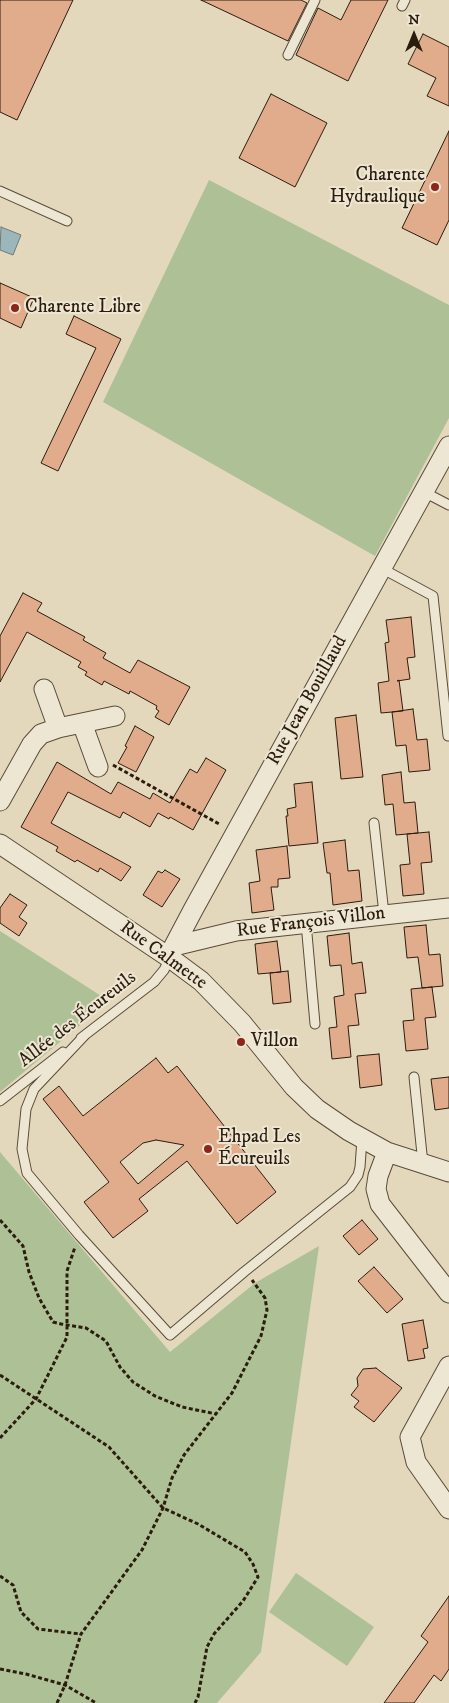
<!DOCTYPE html>
<meta charset="utf-8">
<style>
body{margin:0}
#map{position:relative;width:449px;height:1703px;overflow:hidden;background:#e4d8bc;font-family:"IM FELL DW Pica",serif}
canvas{display:block}
.north{position:absolute;left:389px;top:10px;width:50px;height:50px;-webkit-text-stroke:4px #ede6d3;paint-order:stroke;rotate:0deg;font-size:14px;font-weight:700;line-height:20px;text-align:center;color:#2c1c0e}
.north::after{content:'';display:block;margin:auto;width:18px;height:22px;background:#2c1c0e;clip-path:polygon(50% 0,100% 100%,50% 72%,0 100%)}
</style>
<div id="map">
<canvas width="449" height="1703"></canvas>
<div class="north">N</div>
</div>
<script>
const g = document.querySelector('canvas').getContext('2d');
g.lineJoin = 'round';
function fillPath(path, color) { g.fillStyle = color; g.fill(path, 'evenodd'); }
const toPath = rows => new Path2D(rows.map(r => 'M' + r).join(''));
function stroke(path, color, width, dash) { g.strokeStyle = color; g.lineWidth = width; g.lineCap = dash ? 'butt' : 'round'; g.setLineDash(dash || []); g.stroke(path); }
function write(font, color, halo, rows, align = 'center') {
  g.font = font + ' "IM FELL DW Pica",serif'; g.lineWidth = 4; g.setLineDash([]); g.textBaseline = 'middle'; g.strokeStyle = halo; g.fillStyle = color; for (const [text, x, y, turn = 0] of rows) {
    g.save(); g.translate(x, y); g.rotate((+turn || 0) * Math.PI / 180); g.textAlign = isNaN(turn) ? turn : align; if (halo) g.strokeText(text, 0, 0); g.fillText(text, 0, 0); g.restore();
  }
}
const green = toPath([
 [209,180,449,305,449,418,375,556,103,402],
 [0,931,109,1001,0,1092],
 [0,1152,170,1352,255,1283,319,1246,261,1652,217,1703,0,1703],
 [296,1573,374,1627,347,1666,269,1612]
]);
const water = toPath([
 [1,227,21,235,13,255,0,250,1,227]
]);
const building = toPath([
 [0,0,73,0,17,120,0,112,0,0],
 [201,0,301,0,307,3,288,41,201,0],
 [351,0,388,0,348,81,296,55,318,8,341,20,351,0],
 [423,34,449,47,449,106,427,96,436,78,408,64,423,34],
 [271,94,327,123,295,187,239,158,271,94],
 [449,131,449,220,437,245,402,228,449,131],
 [0,283,34,298,21,328,0,318,0,283],
 [74,316,121,339,58,471,41,463,96,348,66,334,74,316],
 [23,593,42,603,37,611,85,637,83,640,106,653,103,658,130,673,138,660,190,687,169,725,155,717,159,711,156,709,157,706,130,691,129,694,104,681,102,685,85,675,87,672,78,667,81,662,27,632,0,682,0,636,23,593],
 [411,617,415,657,407,658,410,679,397,681,399,680,403,711,381,713,378,683,389,681,385,643,389,642,386,620,411,617],
 [413,709,417,740,427,739,430,770,409,772,406,745,396,746,392,712,413,709],
 [356,715,363,777,341,779,335,718,356,715],
 [135,726,154,737,136,772,118,763,127,747,125,746,135,726],
 [206,758,226,770,193,830,170,817,169,819,158,813,150,827,123,812,120,818,68,792,51,823,131,867,121,881,100,868,98,872,77,860,75,862,56,851,58,847,21,827,57,762,111,794,118,782,150,799,153,793,170,803,190,769,197,773,206,758],
 [401,772,404,803,415,802,418,833,396,835,393,804,385,805,382,775,401,772],
 [312,782,318,843,289,846,286,816,288,816,287,809,296,807,294,784,312,782],
 [429,832,432,862,421,863,424,894,403,896,400,865,410,864,407,834,429,832],
 [345,840,348,871,359,870,362,901,333,905,330,873,327,873,323,843,345,840],
 [287,846,290,878,278,879,278,887,271,887,274,910,252,913,249,883,260,881,256,850,287,846],
 [165,870,180,879,162,907,143,895,158,871,162,873,165,870],
 [10,894,27,905,19,917,27,923,19,936,0,923,0,908,10,894],
 [426,925,429,955,440,954,443,986,422,988,418,957,407,958,404,927,426,925],
 [349,933,352,964,362,962,366,993,355,994,359,1025,348,1026,351,1057,332,1059,329,1028,337,1027,334,997,344,995,341,965,330,966,327,936,349,933],
 [277,941,281,972,258,974,255,944,277,941],
 [288,971,291,1002,273,1004,270,973,288,971],
 [432,987,436,1017,425,1018,428,1049,406,1051,403,1021,414,1020,411,989,432,987],
 [379,1054,382,1085,360,1088,357,1056,379,1054],
 [156,1058,168,1073,177,1066,276,1192,237,1224,187,1161,139,1199,148,1211,113,1238,84,1202,109,1182,43,1099,59,1086,83,1116,156,1058],
 [156,1140,184,1145,138,1184,120,1162,143,1143,156,1140],
 [449,1077,449,1108,435,1110,431,1079,449,1077],
 [362,1220,378,1239,359,1255,343,1236,362,1220],
 [374,1267,403,1299,387,1313,358,1281,374,1267],
 [423,1320,428,1348,423,1349,425,1358,408,1361,402,1324,423,1320],
 [376,1368,402,1388,374,1422,354,1407,359,1401,351,1395,358,1386,357,1378,363,1369,376,1368],
 [449,1596,449,1669,441,1681,434,1675,414,1703,384,1703,428,1642,421,1636,449,1596]
]);
const path = toPath([
 [113,765,221,825],
 [0,1220,23,1246,29,1272,39,1298,53,1322,61,1324,86,1328,106,1341,120,1367,133,1382,155,1396,182,1407,216,1414],
 [0,1375,109,1447,163,1508,198,1524,245,1552,253,1564,258,1577,243,1601,214,1634,207,1647,198,1697,195,1703],
 [0,1438,36,1399,67,1337,67,1271,75,1247],
 [0,1576,13,1585,21,1612,38,1629,81,1634],
 [0,1669,26,1674,65,1685,96,1703],
 [57,1703,65,1685,81,1634,142,1550,163,1508,172,1478,184,1455,232,1393,261,1336,267,1310,265,1298,252,1280]
]);
const lane = toPath([
 [402,6,405,0],
 [288,55,315,0],
 [0,191,67,221],
 [424,492,449,505],
 [381,568,433,596,448,736],
 [374,823,384,914],
 [306,923,315,1024],
 [85,1035,34,1089,26,1109,22,1149,27,1173,79,1235,170,1335,244,1272,350,1187,358,1175,360,1167,362,1139],
 [81,1038,154,982,164,970,170,958],
 [414,1077,423,1164],
 [0,1101,63,1052]
]);
const street = toPath([
 [44,689,58,728],
 [82,723,98,767],
 [0,801,32,744,41,734,58,728,115,716],
 [0,844,170,958,201,981,242,1023,294,1087,317,1109,349,1131,387,1152,449,1172],
 [174,946,236,931,449,908],
 [170,958,174,946,193,910,449,446],
 [387,1152,378,1176,376,1189,380,1204,449,1293],
 [449,1366,410,1437,416,1462,449,1509]
]);
const markers = [
 [435,187,5,"#8f2418"],
 [15,308,5,"#8f2418"],
 [241,1042,5,"#8f2418"],
 [208,1149,5,"#8f2418"]
];
const poiNames = [
 ["Charente",425,176,"right"],
 ["Hydraulique",425,198,"right"],
 ["Charente Libre",25,308],
 ["Villon",251,1042],
 ["Ehpad Les",218,1138],
 ["Écureuils",218,1160]
];
const streetNames = [
 ["Rue Jean Bouillaud",308,701,-61],
 ["Rue François Villon",311,923,-7],
 ["Rue Calmette",163,956,36],
 ["Allée des Écureuils",78,1020,-38]
];
fillPath(green, '#aec096');
fillPath(water, '#9bb7bc');
stroke(water, '#6f7976', 1);
fillPath(building, '#e0ac8b');
stroke(building, '#2c1c0e', 1);
stroke(lane, '#5a4b3a', 11);
stroke(street, '#5a4b3a', 21);
stroke(path, '#2c1c0e', 3, [4, 2.5]);
stroke(lane, '#ede6d3', 9);
stroke(street, '#ede6d3', 19);
for (const [x, y, r, color] of markers) { const dot = new Path2D(); dot.arc(x, y, r, 0, 2 * Math.PI); g.fillStyle = color; g.fill(dot); stroke(dot, '#ede6d3', 2); }
write('19px', '#2c1c0e', '#ede6d3', poiNames, 'left');
write('19px', '#2c1c0e', '#ede6d3', streetNames);
</script>
